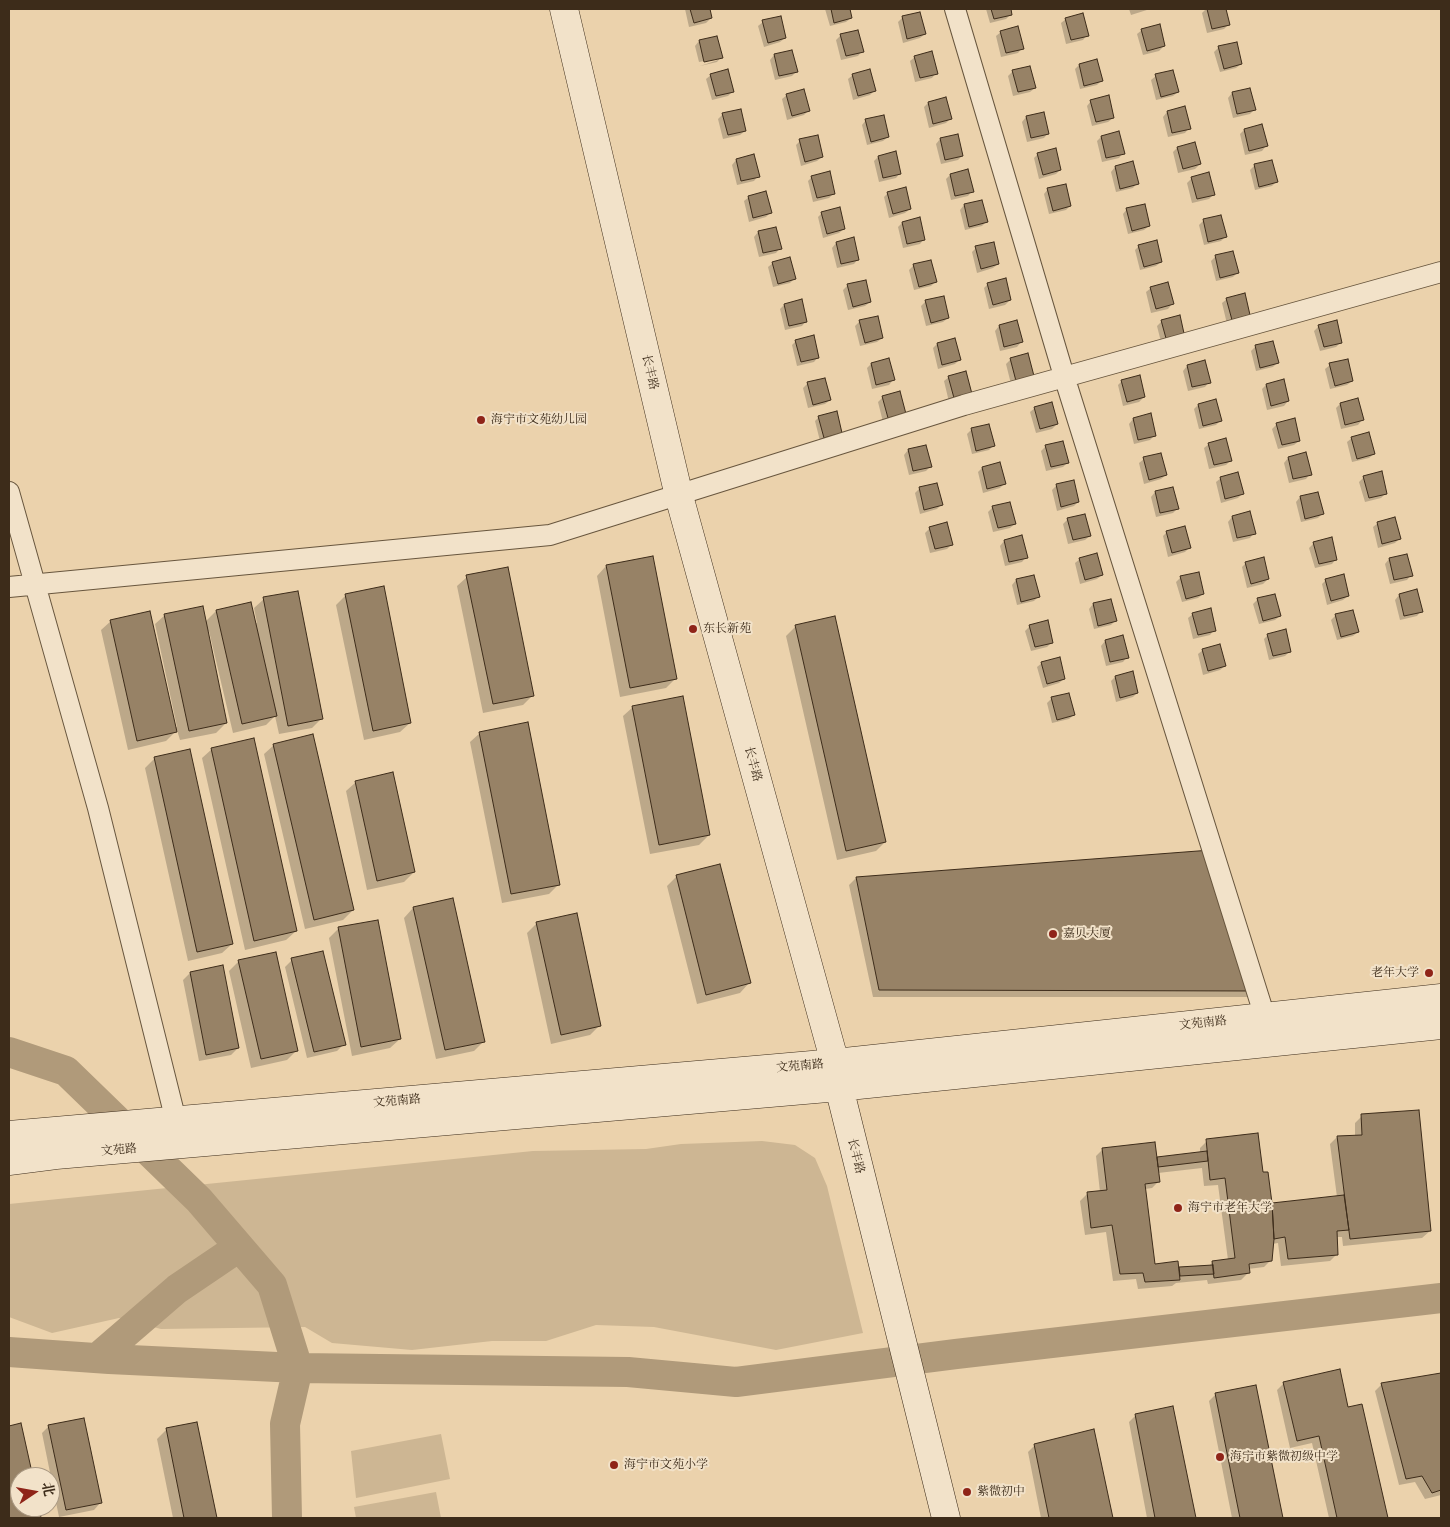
<!DOCTYPE html>
<meta charset="utf-8">
<style>
body{margin:0}
#map{position:relative;width:1450px;height:1527px;overflow:hidden;background:#ebd2ac;font-family:"Libre Caslon Text","Noto Serif SC",serif}
canvas{display:block}
.frame{position:absolute;inset:0;border:10px solid #3d2c1a;pointer-events:none}
.north{position:absolute;left:10px;top:1467px;width:50px;height:50px;box-sizing:border-box;background:#f2e2c9;border:1px solid #aa9983;border-radius:50%;rotate:78deg;font-size:14px;font-weight:700;line-height:20px;text-align:center;color:#3d2c1a}
.north::after{content:'';display:block;margin:auto;width:18px;height:22px;background:#8f2418;clip-path:polygon(50% 0,100% 100%,50% 72%,0 100%)}
</style>
<div id="map">
<canvas width="1450" height="1527"></canvas>
<div class="frame"></div>
<div class="north">北</div>
</div>
<script>
const g = document.querySelector('canvas').getContext('2d');
g.lineJoin = 'round';
function fillPath(path, color) { g.fillStyle = color; g.fill(path, 'evenodd'); }
const toPath = rows => new Path2D(rows.map(r => 'M' + r).join(''));
function stroke(path, color, width, dash) { g.strokeStyle = color; g.lineWidth = width; g.lineCap = dash ? 'butt' : 'round'; g.setLineDash(dash || []); g.stroke(path); }
function write(font, color, halo, rows, align = 'center') {
  g.font = font + ' "Libre Caslon Text","Noto Serif SC",serif'; g.lineWidth = 4; g.setLineDash([]); g.textBaseline = 'middle'; g.strokeStyle = halo; g.fillStyle = color; for (const [text, x, y, turn = 0] of rows) {
    g.save(); g.translate(x, y); g.rotate((+turn || 0) * Math.PI / 180); g.textAlign = isNaN(turn) ? turn : align; if (halo) g.strokeText(text, 0, 0); g.fillText(text, 0, 0); g.restore();
  }
}
const green = toPath([
 [762,1141,795,1145,815,1158,827,1186,863,1333,776,1350,654,1327,596,1325,546,1341,492,1341,412,1350,332,1343,305,1327,161,1329,119,1318,52,1333,9,1317,9,1204,533,1151,646,1149,681,1144],
 [441,1434,450,1479,356,1498,351,1451],
 [436,1492,441,1518,356,1518,354,1507]
]);
const shadow = toPath([
 [685,9,708,9,711,18,706,23,689,27],
 [825,9,849,9,851,18,846,22,830,26],
 [986,9,1010,9,1011,14,1006,19,990,23],
 [1129,9,1150,9,1131,15],
 [1206,9,1225,9,1229,24,1224,29,1207,33,1202,13],
 [903,17,925,34,920,38,903,43,898,22],
 [1066,19,1087,35,1083,40,1066,44,1061,23],
 [763,22,785,38,780,42,764,47,758,26],
 [1142,30,1164,46,1159,51,1143,55,1137,34],
 [1001,32,1022,48,1018,53,1001,57,996,36],
 [841,35,862,51,858,56,841,60,836,40],
 [699,41,721,57,717,62,700,66,718,60,718,58,699,62,695,46],
 [1219,47,1241,64,1236,68,1220,72,1214,52],
 [774,55,796,72,792,76,775,80,770,60],
 [915,57,936,73,932,78,915,82,910,61],
 [1079,65,1101,81,1097,85,1080,89,1075,69],
 [1013,71,1035,88,1030,92,1013,96,1008,76],
 [711,75,733,91,728,96,712,100,706,79],
 [853,75,874,91,870,95,853,100,848,79],
 [1156,76,1178,92,1173,96,1156,100,1151,80],
 [1232,93,1254,110,1250,114,1233,118,1228,98],
 [787,95,808,111,804,115,787,120,782,99],
 [1091,101,1113,118,1108,122,1092,126,1087,106],
 [928,103,950,119,946,123,929,128,924,107],
 [1167,112,1189,128,1185,133,1168,137,1163,117],
 [1043,113,1048,133,1044,138,1027,142,1022,122,1026,117],
 [723,114,745,131,740,135,723,139,718,119],
 [866,120,888,137,883,141,867,145,862,125],
 [1244,130,1266,146,1262,151,1245,155,1240,134],
 [957,135,962,156,958,160,941,164,936,144,940,139],
 [1101,137,1123,153,1119,158,1102,162,1097,141],
 [800,141,822,157,817,161,801,166,796,145],
 [1177,148,1200,164,1195,169,1178,173,1173,152],
 [895,153,900,173,896,178,879,182,874,161,878,157],
 [1038,154,1060,170,1056,174,1039,179,1034,158],
 [736,160,758,176,754,181,737,185,732,165],
 [1254,166,1276,182,1272,186,1255,190,1250,170],
 [1115,167,1137,183,1133,188,1116,192,1111,172],
 [950,175,972,191,968,196,951,200,946,179],
 [812,177,834,193,829,198,813,202,808,181],
 [1192,178,1214,194,1209,199,1192,203,1187,183],
 [1048,189,1070,206,1066,210,1049,214,1044,194],
 [888,193,910,209,905,213,889,218,884,197],
 [749,197,770,213,766,217,749,222,744,201],
 [981,201,986,222,982,226,965,230,960,210,964,205],
 [1127,209,1149,226,1144,230,1128,234,1123,214],
 [822,213,844,229,839,233,823,238,818,217],
 [1203,221,1225,237,1221,241,1204,245,1199,225],
 [902,223,924,239,920,244,903,248,898,227],
 [758,232,780,248,776,253,759,257,754,237],
 [853,239,858,259,854,264,837,268,832,248,836,243],
 [1139,246,1161,262,1156,266,1140,270,1135,250],
 [976,248,998,264,993,268,977,273,972,252],
 [1215,257,1237,273,1233,277,1216,281,1211,261],
 [773,263,794,279,790,283,773,287,768,267],
 [914,265,936,281,931,286,914,290,909,270],
 [988,284,1010,300,1005,305,989,309,984,288],
 [848,285,870,302,865,306,848,310,843,290],
 [1151,288,1172,304,1168,309,1151,313,1146,292],
 [1227,299,1244,319,1227,324,1222,303],
 [801,301,806,321,802,326,785,330,780,309,784,305],
 [926,301,948,318,943,322,926,326,921,306],
 [1179,317,1162,346,1157,326,1162,321],
 [860,321,882,338,877,342,860,346,855,326],
 [999,326,1021,342,1017,347,1000,351,995,331],
 [1319,326,1341,342,1336,347,1320,351,1314,331],
 [796,341,818,357,814,362,797,366,792,345],
 [1272,342,1277,363,1273,367,1256,371,1251,351,1255,347],
 [937,344,959,360,955,364,938,369,933,348],
 [1011,359,1033,376,1011,384,1006,364],
 [871,364,893,380,889,385,872,389,867,368],
 [1330,365,1352,381,1347,385,1330,389,1325,369],
 [1187,366,1209,382,1205,387,1188,391,1183,371],
 [949,377,971,393,949,402,944,381],
 [1122,381,1144,397,1139,402,1123,406,1118,385],
 [808,383,830,400,825,404,808,408,803,388],
 [1266,385,1288,401,1284,406,1267,410,1262,389],
 [883,397,905,413,883,422,878,402],
 [1340,404,1362,420,1358,425,1341,429,1336,408],
 [1198,405,1220,421,1216,425,1199,429,1194,409],
 [1035,408,1057,424,1052,429,1036,433,1030,412],
 [1150,415,1155,435,1150,440,1134,444,1129,424,1133,419],
 [819,417,841,433,836,437,820,441,815,421],
 [1277,424,1299,441,1294,445,1278,449,1272,429],
 [971,430,993,446,989,450,972,454,967,434],
 [1352,438,1374,454,1369,458,1352,462,1347,442],
 [1209,444,1231,460,1226,465,1209,469,1204,448],
 [1046,446,1068,462,1063,467,1046,471,1041,451],
 [908,450,930,467,926,471,909,475,904,455],
 [1288,458,1310,474,1306,479,1289,483,1284,463],
 [1144,459,1166,475,1161,479,1144,484,1139,463],
 [999,464,1004,484,1000,488,983,493,978,472,982,468],
 [1364,477,1386,493,1381,498,1365,502,1359,482],
 [1221,478,1242,494,1238,498,1221,503,1216,482],
 [1073,481,1078,502,1074,506,1057,511,1052,490,1056,486],
 [1172,488,1177,509,1173,513,1156,517,1151,497,1155,492],
 [919,489,941,505,937,509,920,514,915,493],
 [1300,497,1322,514,1318,518,1301,522,1296,502],
 [993,507,1015,524,1010,528,993,532,988,512],
 [1232,517,1254,533,1250,538,1233,542,1228,522],
 [1068,519,1090,536,1085,540,1068,544,1063,524],
 [1378,523,1399,539,1395,543,1378,548,1373,527],
 [930,528,952,544,947,549,930,553,925,533],
 [1167,532,1189,548,1185,552,1168,557,1163,536],
 [1004,541,1026,557,1022,562,1005,566,1000,546],
 [1314,543,1336,559,1332,564,1315,568,1309,548],
 [1080,559,1102,575,1097,579,1080,584,1075,563],
 [1389,559,1411,575,1407,580,1390,584,1385,564],
 [1246,563,1268,579,1263,584,1247,588,1242,567],
 [606,566,675,679,666,688,620,697,597,576],
 [467,577,533,695,523,705,483,713,457,586],
 [1181,577,1203,594,1198,598,1182,602,1176,582],
 [1016,580,1038,597,1034,601,1017,605,1012,585],
 [1326,580,1348,596,1343,600,1327,605,1322,584],
 [346,595,410,723,400,732,364,740,336,605],
 [1399,595,1421,611,1417,616,1400,620,1395,600],
 [264,599,322,718,312,728,279,734,275,716,266,725,233,733,209,631,207,631,226,723,216,733,180,740,177,730,166,741,128,750,101,630,111,621,174,727,177,727,155,624,165,615,205,622,216,611,257,623,254,608],
 [1258,599,1280,616,1275,620,1259,624,1253,604],
 [1110,600,1115,621,1111,625,1094,629,1089,609,1093,604],
 [1193,614,1214,630,1210,635,1193,639,1188,618],
 [1336,615,1358,632,1353,636,1337,640,1331,620],
 [1030,626,1052,642,1047,647,1031,651,1025,631],
 [795,627,885,842,876,851,837,860,786,636],
 [1268,635,1290,651,1285,656,1269,660,1264,639],
 [1105,641,1127,657,1123,662,1106,666,1101,646],
 [1203,650,1225,666,1220,670,1203,675,1198,654],
 [1042,663,1064,679,1059,683,1043,688,1037,667],
 [1115,677,1137,693,1133,697,1116,702,1111,681],
 [1052,698,1074,715,1069,719,1052,723,1047,703],
 [633,707,709,835,699,845,650,854,623,716],
 [480,733,558,885,549,894,502,903,470,742],
 [274,745,353,910,343,920,305,929,264,754],
 [212,749,296,931,286,940,245,950,202,758],
 [155,758,232,944,222,953,188,961,145,768],
 [356,782,414,872,404,882,367,890,346,791],
 [677,876,749,983,740,993,697,1004,667,886],
 [856,878,1255,990,1248,997,873,997,849,885],
 [413,908,484,1041,474,1051,436,1059,404,918],
 [536,924,600,1025,590,1035,551,1044,527,933],
 [338,929,400,1039,390,1048,352,1056,329,938],
 [292,960,344,1044,337,1051,307,1058,285,967],
 [239,961,297,1050,287,1060,251,1068,229,971],
 [190,973,238,1048,231,1055,199,1061,183,980],
 [1362,1116,1430,1231,1422,1238,1343,1246,1342,1237,1336,1237,1337,1254,1330,1261,1281,1266,1278,1243,1272,1244,1271,1260,1264,1267,1248,1269,1248,1273,1241,1280,1208,1284,1207,1280,1176,1283,1172,1286,1138,1289,1136,1279,1113,1281,1106,1232,1085,1235,1080,1201,1087,1194,1100,1192,1096,1156,1103,1149,1156,1158,1200,1153,1200,1148,1207,1141,1262,1173,1271,1205,1337,1197,1330,1144,1337,1137,1355,1136,1355,1123],
 [1202,1168,1204,1186,1218,1185,1228,1260,1213,1262,1208,1267,1178,1269,1154,1265,1145,1189,1152,1188,1159,1181,1158,1173],
 [1441,1374,1441,1495,1425,1499,1415,1482,1399,1485,1375,1391,1382,1384],
 [1284,1383,1347,1409,1361,1406,1386,1518,1329,1518,1312,1443,1290,1448,1277,1390],
 [1255,1386,1282,1518,1232,1518,1209,1401,1216,1394],
 [1172,1407,1195,1518,1147,1518,1129,1422,1136,1415],
 [196,1423,216,1518,173,1518,157,1439,167,1429],
 [20,1425,31,1477,20,1477,20,1507,38,1507,40,1518,9,1518,9,1427],
 [49,1426,101,1502,94,1510,59,1517,42,1433],
 [1093,1430,1112,1518,1041,1518,1028,1452,1035,1445]
]);
const river = toPath([
 [9,1052,66,1071,199,1200,272,1285,298,1368,285,1424,287,1518],
 [9,1352,109,1359,298,1368,628,1372,736,1382,956,1354,1441,1298],
 [97,1358,177,1289,239,1247]
]);
const building = toPath([
 [690,9,710,9,712,18,694,23,690,9],
 [831,9,850,9,852,18,834,23,831,9],
 [991,9,1011,9,1012,15,994,19,991,9],
 [1207,9,1226,9,1230,25,1212,29,1207,9],
 [920,12,926,34,907,39,902,16,920,12],
 [1083,13,1089,36,1071,40,1065,18,1083,13],
 [781,16,786,38,768,43,762,20,781,16],
 [1160,24,1165,46,1147,51,1141,29,1160,24],
 [1018,26,1024,49,1006,53,1000,31,1018,26],
 [858,30,864,52,846,56,840,34,858,30],
 [717,36,723,58,704,62,699,40,717,36],
 [1237,42,1242,64,1224,69,1218,46,1237,42],
 [792,50,798,72,779,76,774,54,792,50],
 [932,51,938,74,920,78,914,56,932,51],
 [1097,59,1103,81,1084,86,1079,64,1097,59],
 [1030,66,1036,88,1018,92,1012,70,1030,66],
 [728,69,734,92,716,96,710,74,728,69],
 [870,69,876,91,858,96,852,74,870,69],
 [1173,70,1179,92,1161,97,1155,74,1173,70],
 [1250,88,1256,110,1237,114,1232,92,1250,88],
 [804,89,810,111,792,116,786,94,804,89],
 [1109,95,1114,118,1096,122,1090,100,1109,95],
 [946,97,952,119,933,124,928,102,946,97],
 [1185,106,1191,129,1172,133,1167,111,1185,106],
 [741,109,746,131,728,135,722,113,741,109],
 [1044,112,1049,134,1031,138,1026,116,1044,112],
 [884,115,889,137,871,142,865,119,884,115],
 [1262,124,1268,146,1249,151,1244,129,1262,124],
 [1119,131,1125,154,1106,158,1101,136,1119,131],
 [958,134,963,156,945,160,940,138,958,134],
 [818,135,823,157,805,162,799,139,818,135],
 [1195,142,1201,164,1183,169,1177,147,1195,142],
 [1056,148,1061,170,1043,175,1037,153,1056,148],
 [896,151,901,174,883,178,878,156,896,151],
 [754,154,760,177,741,181,736,159,754,154],
 [1272,160,1278,182,1259,187,1254,164,1272,160],
 [1133,161,1139,184,1120,189,1115,166,1133,161],
 [968,169,974,192,955,196,950,174,968,169],
 [830,171,835,194,817,198,811,176,830,171],
 [1209,172,1215,195,1197,199,1191,177,1209,172],
 [1066,184,1071,206,1053,211,1047,188,1066,184],
 [906,187,911,209,893,214,887,192,906,187],
 [766,191,772,213,753,218,748,196,766,191],
 [982,200,988,222,969,227,964,204,982,200],
 [1145,204,1150,226,1132,231,1126,208,1145,204],
 [840,207,845,229,827,234,821,212,840,207],
 [1221,215,1227,237,1208,242,1203,219,1221,215],
 [920,217,925,240,907,244,902,222,920,217],
 [776,227,782,249,763,253,758,231,776,227],
 [854,237,859,260,841,264,836,242,854,237],
 [1157,240,1162,262,1144,267,1138,245,1157,240],
 [994,242,999,264,981,269,975,246,994,242],
 [1233,251,1239,273,1220,278,1215,255,1233,251],
 [790,257,796,279,778,284,772,262,790,257],
 [931,260,937,282,919,287,913,264,931,260],
 [1006,278,1011,300,993,305,987,283,1006,278],
 [866,280,871,302,853,307,847,284,866,280],
 [1168,282,1174,304,1156,309,1150,287,1168,282],
 [1245,293,1250,315,1232,320,1226,298,1245,293],
 [944,296,949,318,931,323,925,300,944,296],
 [802,299,807,322,789,326,784,304,802,299],
 [1180,315,1185,338,1167,342,1161,320,1180,315],
 [878,316,883,338,865,343,859,320,878,316],
 [1017,320,1023,342,1004,347,999,325,1017,320],
 [1337,320,1342,343,1324,347,1318,325,1337,320],
 [814,335,819,358,801,362,795,340,814,335],
 [955,338,961,360,942,365,937,343,955,338],
 [1273,341,1279,363,1260,368,1255,345,1273,341],
 [1028,353,1034,376,1016,381,1010,358,1028,353],
 [889,358,895,380,876,385,871,363,889,358],
 [1348,359,1353,381,1335,386,1329,363,1348,359],
 [1205,360,1211,383,1192,387,1187,365,1205,360],
 [966,371,972,394,954,398,948,376,966,371],
 [1140,375,1145,397,1127,402,1121,380,1140,375],
 [825,378,831,400,813,405,807,382,825,378],
 [1284,379,1289,401,1271,406,1266,384,1284,379],
 [900,391,906,414,888,418,882,396,900,391],
 [1358,398,1364,420,1345,425,1340,403,1358,398],
 [1216,399,1222,421,1203,426,1198,404,1216,399],
 [1052,402,1058,424,1040,429,1034,407,1052,402],
 [837,411,842,433,824,438,818,416,837,411],
 [1151,413,1156,436,1138,440,1133,418,1151,413],
 [1295,418,1300,441,1282,445,1276,423,1295,418],
 [989,424,995,446,976,451,971,428,989,424],
 [1369,432,1375,454,1357,459,1351,437,1369,432],
 [1226,438,1232,461,1214,465,1208,443,1226,438],
 [1063,441,1069,463,1051,467,1045,445,1063,441],
 [926,445,932,467,913,471,908,449,926,445],
 [1306,452,1312,475,1293,479,1288,457,1306,452],
 [1161,453,1167,475,1149,480,1143,457,1161,453],
 [1000,462,1006,484,987,489,982,467,1000,462],
 [1382,471,1387,494,1369,498,1363,476,1382,471],
 [1238,472,1244,494,1225,499,1220,477,1238,472],
 [1074,480,1079,502,1061,507,1056,484,1074,480],
 [937,483,943,505,924,510,919,487,937,483],
 [1173,487,1179,509,1160,513,1155,491,1173,487],
 [1318,492,1324,514,1305,519,1300,496,1318,492],
 [1010,502,1016,524,998,528,992,506,1010,502],
 [1250,511,1256,534,1237,538,1232,516,1250,511],
 [1085,514,1091,536,1073,540,1067,518,1085,514],
 [1395,517,1401,539,1382,544,1377,522,1395,517],
 [947,522,953,545,935,549,929,527,947,522],
 [1185,526,1191,548,1172,553,1166,531,1185,526],
 [1022,535,1028,558,1009,562,1004,540,1022,535],
 [1332,537,1337,560,1319,564,1313,542,1332,537],
 [1097,553,1103,575,1085,580,1079,558,1097,553],
 [1407,554,1413,576,1394,580,1389,558,1407,554],
 [653,556,677,679,630,688,606,565,653,556],
 [1264,557,1269,579,1251,584,1245,562,1264,557],
 [508,567,534,696,493,704,466,575,508,567],
 [1199,572,1204,594,1186,599,1180,576,1199,572],
 [1344,574,1349,596,1331,601,1325,579,1344,574],
 [1034,575,1040,597,1021,602,1016,579,1034,575],
 [384,586,411,723,373,731,345,594,384,586],
 [1417,589,1423,612,1404,616,1399,594,1417,589],
 [298,591,323,719,288,726,263,597,298,591],
 [1275,594,1281,616,1263,621,1257,598,1275,594],
 [1111,599,1117,621,1098,626,1093,603,1111,599],
 [251,602,277,716,242,724,216,610,251,602],
 [203,606,227,723,189,731,164,614,203,606],
 [1211,608,1216,631,1198,635,1192,613,1211,608],
 [1353,610,1359,632,1341,637,1335,614,1353,610],
 [150,611,177,732,137,741,110,620,150,611],
 [835,616,886,842,846,851,795,625,835,616],
 [1048,620,1053,643,1035,647,1029,625,1048,620],
 [1286,629,1291,652,1273,656,1267,634,1286,629],
 [1123,635,1129,658,1110,662,1105,640,1123,635],
 [1220,644,1226,666,1208,671,1202,649,1220,644],
 [1060,657,1065,679,1047,684,1041,662,1060,657],
 [1133,671,1138,693,1120,698,1115,676,1133,671],
 [1069,693,1075,715,1057,720,1051,697,1069,693],
 [683,696,710,835,659,845,632,706,683,696],
 [528,722,560,885,511,894,479,732,528,722],
 [313,734,354,910,314,920,273,744,313,734],
 [254,738,297,931,254,941,211,748,254,738],
 [190,749,233,944,197,952,154,757,190,749],
 [393,772,415,872,377,881,355,781,393,772],
 [1211,850,1256,991,879,990,856,877,1211,850],
 [720,864,751,983,706,995,676,875,720,864],
 [453,898,485,1042,445,1050,413,907,453,898],
 [577,913,601,1026,561,1035,536,922,577,913],
 [378,920,401,1039,361,1047,338,927,378,920],
 [323,951,346,1045,314,1052,291,958,323,951],
 [276,952,298,1051,261,1059,238,960,276,952],
 [223,965,239,1048,206,1055,190,972,223,965],
 [1419,1110,1431,1231,1350,1239,1337,1136,1362,1135,1361,1114,1419,1110],
 [1258,1133,1263,1172,1268,1172,1272,1203,1274,1239,1272,1261,1249,1264,1250,1273,1214,1278,1212,1261,1235,1258,1225,1178,1210,1180,1206,1139,1258,1133],
 [1155,1142,1160,1182,1145,1184,1155,1264,1178,1261,1180,1280,1145,1282,1143,1273,1120,1274,1112,1225,1091,1228,1087,1192,1107,1190,1102,1148,1155,1142],
 [1207,1151,1208,1161,1158,1167,1157,1157,1207,1151],
 [1344,1195,1349,1230,1337,1231,1338,1255,1288,1259,1285,1237,1274,1239,1272,1203,1344,1195],
 [1213,1265,1214,1274,1180,1276,1179,1267,1213,1265],
 [1340,1369,1348,1407,1362,1404,1388,1518,1337,1518,1319,1436,1297,1441,1283,1382,1340,1369],
 [1441,1373,1441,1490,1432,1493,1422,1476,1406,1479,1381,1383,1441,1373],
 [1256,1385,1283,1518,1240,1518,1215,1393,1256,1385],
 [1173,1406,1196,1518,1155,1518,1135,1414,1173,1406],
 [84,1418,102,1503,66,1510,48,1425,84,1418],
 [197,1422,217,1518,184,1518,166,1428,197,1422],
 [21,1423,33,1477,20,1477,20,1507,39,1507,41,1518,9,1518,9,1426,21,1423],
 [1094,1429,1113,1518,1049,1518,1034,1444,1094,1429]
]);
const street = toPath([
 [955,9,1064,376,1269,1030],
 [9,492,98,808,179,1133],
 [9,587,550,535,964,405,1441,272]
]);
const secondary = toPath([
 [564,9,679,496,835,1063,839,1087,946,1518],
 [9,1135,835,1063,1441,998],
 [9,1161,56,1155,839,1087,1441,1025]
]);
const markers = [
 [481,420,5,"#8f2418"],
 [693,629,5,"#8f2418"],
 [1053,934,5,"#8f2418"],
 [1429,973,5,"#8f2418"],
 [1178,1208,5,"#8f2418"],
 [1220,1457,5,"#8f2418"],
 [614,1465,5,"#8f2418"],
 [967,1492,5,"#8f2418"]
];
const streetNames = [
 ["长丰路",650,372,77],
 ["长丰路",753,764,75],
 ["文苑南路",1203,1023,-6],
 ["文苑南路",800,1066,-5],
 ["文苑南路",397,1101,-5],
 ["文苑路",119,1150,-5],
 ["长丰路",856,1156,76]
];
const poiNames = [
 ["海宁市文苑幼儿园",491,420],
 ["东长新苑",703,629],
 ["嘉贝大厦",1063,934],
 ["老年大学",1419,973,"right"],
 ["海宁市老年大学",1188,1208],
 ["海宁市紫微初级中学",1230,1457],
 ["海宁市文苑小学",624,1465],
 ["紫微初中",977,1492]
];
fillPath(green, '#cdb693');
fillPath(shadow, '#0003');
stroke(river, '#b09a7a', 30);
fillPath(building, '#978266');
stroke(building, '#3d2c1a', 1);
stroke(street, '#68563e', 22);
stroke(secondary, '#3d2c1a', 29);
stroke(street, '#f2e2c9', 20);
stroke(secondary, '#f2e2c9', 28);
for (const [x, y, r, color] of markers) { const dot = new Path2D(); dot.arc(x, y, r, 0, 2 * Math.PI); g.fillStyle = color; g.fill(dot); stroke(dot, '#f2e2c9', 2); }
write('12px', '#3d2c1a', '#f2e2c9', streetNames);
write('12px', '#3d2c1a', '#f2e2c9', poiNames, 'left');
</script>
